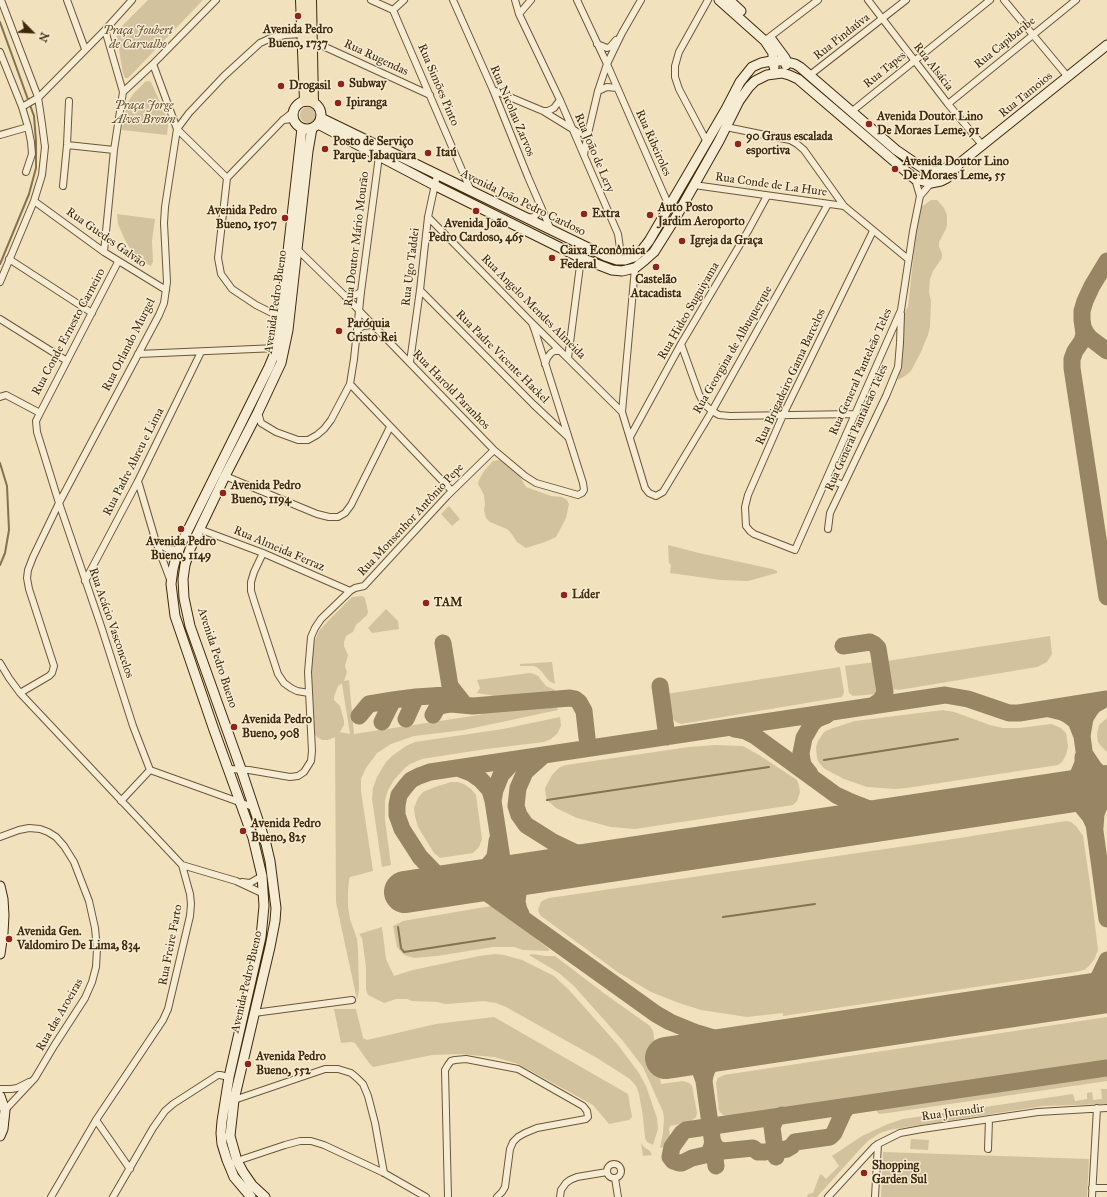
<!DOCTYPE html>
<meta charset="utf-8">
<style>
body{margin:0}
#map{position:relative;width:1107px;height:1197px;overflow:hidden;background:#f1e1bd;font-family:"IM FELL Great Primer",serif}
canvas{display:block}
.north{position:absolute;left:12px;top:12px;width:40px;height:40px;-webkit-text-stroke:3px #f6ecd4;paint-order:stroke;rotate:114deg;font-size:11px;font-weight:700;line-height:16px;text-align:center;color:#3f2909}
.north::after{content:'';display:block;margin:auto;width:14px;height:18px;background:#3f2909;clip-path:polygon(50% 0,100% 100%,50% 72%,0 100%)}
</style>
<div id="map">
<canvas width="1107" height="1197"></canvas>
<div class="north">N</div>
</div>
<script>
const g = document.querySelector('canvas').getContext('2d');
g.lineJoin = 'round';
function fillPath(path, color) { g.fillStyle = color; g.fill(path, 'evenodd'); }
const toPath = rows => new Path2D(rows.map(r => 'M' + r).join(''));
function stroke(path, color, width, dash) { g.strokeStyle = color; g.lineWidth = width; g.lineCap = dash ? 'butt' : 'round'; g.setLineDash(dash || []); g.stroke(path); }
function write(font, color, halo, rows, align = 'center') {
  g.font = font + ' "IM FELL Great Primer",serif'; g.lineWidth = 3; g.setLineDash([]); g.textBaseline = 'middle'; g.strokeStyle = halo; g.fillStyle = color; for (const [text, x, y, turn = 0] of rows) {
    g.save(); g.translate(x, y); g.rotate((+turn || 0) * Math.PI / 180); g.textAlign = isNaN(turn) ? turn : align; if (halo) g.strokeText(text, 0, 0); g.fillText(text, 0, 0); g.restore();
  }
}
const green = toPath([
 [148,0,203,0,130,76,128,78,125,78,123,73,116,32],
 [148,81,151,82,167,118,168,125,167,135,122,130,124,116,129,100,134,93,145,82],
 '300 115a8 8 0 1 1 16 0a8 8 0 1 1-16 0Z',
 [931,200,937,200,944,208,947,215,947,225,946,229,939,242,939,247,942,253,942,258,933,271,930,279,929,292,931,301,930,327,928,335,924,344,922,350,911,371,905,376,898,380,901,357,904,313,908,307,915,243,920,208],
 [117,214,155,219,152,241,153,262,151,266,143,262,129,247,124,238,118,224],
 [498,460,504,461,523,470,523,472,520,477,526,487,551,496,562,497,567,500,569,504,566,518,556,537,545,542,526,548,517,542,511,533,507,529,490,522,486,518,484,510,485,504,484,495,478,484,479,480,484,471,493,461],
 [449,506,460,519,452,526,441,514],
 [668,545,699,553,772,569,777,571,777,573,748,581,721,580,670,573,671,565,669,563],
 [362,596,365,598,368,612,367,615,356,625,353,632,346,636,344,642,344,646,348,655,345,666,347,672,344,681,349,680,354,734,479,715,500,708,534,706,557,708,558,710,464,730,414,736,391,744,377,753,366,768,361,779,361,791,373,871,350,877,349,880,348,891,348,907,350,919,357,939,358,950,359,990,357,1000,336,902,335,737,328,740,322,740,317,737,314,733,310,671,315,640,319,631,327,622,352,597],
 [342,683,342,684,350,734,340,732,344,725,344,721,340,706,334,700,334,697,338,686],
 [386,609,398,621,399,629,372,633,368,628],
 [1050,636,1052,654,1047,662,1037,667,899,690,893,689,890,685,887,661],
 [552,662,555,684,549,681,542,672,538,668,534,666,520,666,520,664],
 [875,662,880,691,877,694,853,696,849,693,845,666],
 [840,667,844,692,842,697,681,724,676,722,670,715,666,694],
 [530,673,534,674,538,676,546,686,555,690,555,693,500,697,477,693,480,688,477,680],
 [943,710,954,712,990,725,1003,728,1019,728,1051,724,1061,728,1066,733,1068,746,1066,755,1062,762,1058,765,907,788,895,789,867,787,844,779,825,769,819,763,817,758,816,747,818,741,824,732,830,729,855,721],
 [560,717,561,726,557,734,551,739,544,742,486,749,422,759,410,764,405,768,394,780,388,790,385,800,385,820,391,865,382,867,372,799,373,788,377,777,386,762,392,756,406,746,415,742,503,729],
 [1107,718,1107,752,1100,745,1098,742,1097,734,1099,725],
 [716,745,743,746,759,755,797,780,799,786,800,792,797,801,793,805,635,829,611,827,577,818,556,808,547,800,546,797,545,788,552,775,560,767,566,765,689,747],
 [451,782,458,782,464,784,471,789,476,795,482,839,479,847,473,853,440,858,434,853,418,827,415,816,414,808,418,798,423,792,435,787],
 [1066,821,1071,822,1076,826,1083,836,1090,884,1098,950,1094,960,1088,967,1084,970,1075,972,783,1016,783,1013,747,1017,701,1010,679,1003,651,992,619,973,589,951,541,916,539,913,538,910,541,902,544,900,549,898,947,840],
 [491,906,505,914,549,949,549,951,523,950,514,947,493,947,437,956,414,958,404,955,397,947,393,926,403,921],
 [382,927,386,959,394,976,413,970,479,956,495,954,504,955,522,960,554,976,569,990,618,1045,639,1073,646,1086,657,1118,658,1129,653,1145,647,1142,645,1138,643,1117,639,1094,636,1086,630,1079,597,1058,506,1007,496,1003,484,1001,446,1004,437,1002,412,1001,407,999,396,999,384,1003,368,995,366,989,366,967,362,938,359,934],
 [532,954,546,956,555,956,605,994,650,1026,653,1031,656,1051,649,1053,651,1069,658,1067,661,1084,683,1081,689,1083,692,1086,697,1113,696,1117,690,1122,670,1126,669,1129,670,1136,666,1147,660,1148,663,1133,664,1118,663,1112,643,1067,623,1041,574,986,559,973,529,955],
 [356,1009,363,1038,367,1040,436,1024,494,1017,628,1094,632,1117,629,1120,609,1124,593,1105,518,1064,494,1057,460,1054,432,1055,373,1067,369,1063,355,1043,351,1042,341,1043,334,1009],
 [1107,1017,1107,1061,729,1117,723,1115,719,1111,716,1083,718,1078,724,1075],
 [1107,1072,1107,1081,888,1113,879,1114,876,1110,878,1107,884,1105],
 [1101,1089,1107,1089,1107,1104,1043,1106,889,1130,880,1133,868,1141,861,1148,817,1197,807,1197,808,1194,813,1193,819,1177,821,1174,826,1179,839,1166,832,1156,862,1136,888,1124,903,1119,1073,1094,1075,1101,1087,1099,1087,1093,1092,1092,1093,1100,1102,1099],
 [911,1139,929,1140,928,1150,910,1149],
 [641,1143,644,1147,650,1151,652,1155,643,1156],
 [883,1152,1089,1159,1087,1197,881,1197]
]);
const stream = toPath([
 [0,22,34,116,36,141,36,168,29,194,0,264],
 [0,565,5,553,9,530,7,486,0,463],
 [824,760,958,739],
 [547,800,769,767],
 [723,917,815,904],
 [398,927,401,948,404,952,495,938]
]);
const taxiway = toPath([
 [1107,261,1092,286,1085,301,1082,311,1082,320,1084,334,1082,341,1075,351,1072,359,1072,368,1107,597],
 [1083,327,1086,333,1090,338,1107,351],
 [843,646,870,642,874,644,878,648,885,692,881,700,874,705],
 [660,686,667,737],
 [1050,709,1062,712,1068,715,1076,721,1082,736,1085,718,1090,710,1094,705,1103,700],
 [433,715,437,708,440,706,451,704,473,706,570,698,575,699,579,702,584,711,587,738],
 [359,716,369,704,393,700],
 [406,719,416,697,446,695,465,705,450,686,443,643],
 [382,722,393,700,416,697],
 [734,729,745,731,755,736,836,795,851,802,869,809,901,817],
 [1082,736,1107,919],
 [544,755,525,772,518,788,516,806,519,815,526,825,553,842,574,852,587,855,607,858,627,858],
 [1086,756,1094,768,1100,774,1107,778],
 [458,768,471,773,481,780,490,790,493,801,495,790,501,775,511,764,520,759],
 [810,774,803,765,802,760,801,753,804,738,812,724,817,719,827,715],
 [1055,794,1074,800,1081,805,1090,816,1095,827,1096,814,1099,806,1107,795],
 [1055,794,1072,782,1078,775,1083,763,1083,757],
 [493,801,508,897,511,905,517,912],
 [467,879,482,873,495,857,497,841],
 [521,914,519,910,517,902,518,893,521,886,526,880,542,871],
 [1096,994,1107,997],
 [1059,999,1084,991,1094,983,1099,977,1107,960],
 [796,1039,747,1043,720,1040,697,1033,670,1022,656,1014,494,898,485,892,449,885,443,881,420,857,402,829,397,815,397,805,399,795,405,787,411,780,419,776,430,772,945,695,968,699,1009,713,1019,713,1107,699],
 [692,1054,698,1064,704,1081,705,1075,710,1062,715,1056,732,1048],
 [704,1081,716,1166],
 [713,1142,710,1152,705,1155,692,1158,682,1163,679,1163,673,1161,670,1157,672,1147,682,1133,686,1130,1107,1068],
 [713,1142,716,1148,723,1151,753,1148,758,1152,765,1152,770,1151,774,1147,781,1150,787,1149,792,1146,795,1142,830,1137,834,1133,844,1111,849,1106],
 [776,1157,772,1127,776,1118,782,1115]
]);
const runway = toPath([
 [405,892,1107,786],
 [666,1058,1107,992]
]);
const street = toPath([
 [67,0,85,49],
 [371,0,393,10,402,31,471,191],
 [453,0,493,90,528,177,551,230],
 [515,0,519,14,560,100,618,234,620,248,617,260],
 [577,0,607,64,669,206],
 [868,0,948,104,983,146],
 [1004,0,1068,77],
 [393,10,404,0],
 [519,14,531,0],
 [105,30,123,92],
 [767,39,818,0],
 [312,41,430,95],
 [597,44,607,48,610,47,616,40],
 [0,52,22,107,28,127,31,142,32,154,26,172],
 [153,64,177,129,227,178],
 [810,75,906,0],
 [493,90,543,111,587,138],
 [598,91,607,87,617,88],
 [948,104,1076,0],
 [22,107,39,97,105,30,132,0],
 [543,111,548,111,554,108,560,100],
 [851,112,990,0],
 [283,120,294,119],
 [726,127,790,140,797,144,804,150,844,206,908,259],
 [0,135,28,127],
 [707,142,679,89,675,77,675,66,679,52,708,0],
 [67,145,114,150],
 [584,155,587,138,598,91,607,64,622,33,641,0],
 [694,185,844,206],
 [63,186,67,145,69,101],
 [920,196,931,183],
 [34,201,104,252,166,290],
 [428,217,532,323,622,412],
 [526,218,533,217,536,215,541,207],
 [873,231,783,415,748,495,745,507,746,526,750,531,754,534,795,550,901,310,913,231,920,196,915,179],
 [297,249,345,296,494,450,525,476,536,483,578,495,582,493,584,490,583,483,535,331,532,323],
 [104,252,114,150,123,92,153,64,216,0],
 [9,259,92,313],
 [118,262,40,413,36,421,37,432,59,503,101,626,133,726,150,770,253,807],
 [635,268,622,412,645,488,649,493,656,496,663,492,712,411,828,204],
 [0,282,34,201,42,175,45,147,42,124,38,97,1,0],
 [420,290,533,404,568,437],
 [345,296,355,295,361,292],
 [280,317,256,305,232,289,221,274,218,258,227,178,283,120,294,111],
 [0,319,67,361],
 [357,332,360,328,363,326,372,325],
 [681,344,699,394,704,404,712,411,719,415,730,416,855,414],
 [138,354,277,348],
 [568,358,581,258],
 [410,362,420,290,428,217,437,175],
 [545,364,547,358,551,353,554,351,560,351],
 [350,384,452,491],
 [0,397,6,395,40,413],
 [258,412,261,423,276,432,298,440,308,440,317,435,324,429,331,420,350,384,354,359,361,292,379,156],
 [630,437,681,344,748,231,767,196],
 [225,476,317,514,329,517,338,517,345,513,351,505,390,427],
 [827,478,843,485],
 [138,481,156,542,171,582],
 [199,529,263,553,350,591],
 [828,529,830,513,886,396,898,367,900,343,901,314],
 [156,542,169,550,179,550],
 [263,553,254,572,251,582,251,591,255,604,278,674,284,683,291,688,297,691,309,693],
 [85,581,138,481,201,352],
 [0,663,9,678,20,693,182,865,190,894,191,904,190,916,168,1009,163,1020,96,1120,51,1197],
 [20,693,49,676,52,673,54,666,29,589,27,578,28,570,33,557,59,503,159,315,164,303,167,282,164,223,165,207,177,129,189,113,224,76,260,43,271,38,285,35,302,34],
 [228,769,249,770,290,777,298,776,304,772,311,761,312,751,308,672,311,637,315,628,321,619,350,591,355,588,364,586,447,496,494,450],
 [121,801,150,770],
 [0,837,19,830,29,828,40,829,48,832,56,837,64,846,74,862,89,901,95,928,97,949,96,967,92,982,85,998,54,1046,35,1078,5,1110],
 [182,865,236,881,264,894],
 [242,882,250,883,262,876],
 [254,1013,352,1000],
 [0,1089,11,1089,17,1088,29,1082],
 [234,1100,325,1069,338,1069,351,1073,357,1078,363,1084,368,1096,375,1123,384,1173],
 [96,1120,130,1169],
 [988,1149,989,1119],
 [237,1161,285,1145,300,1141,311,1141,324,1145,384,1173,426,1197],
 '607 1171a7 7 0 1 1 14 0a7 7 0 1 1-14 0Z',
 [615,1178,618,1197],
 [1092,1188,1107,1188],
 [113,1197,153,1128,165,1111,173,1104,218,1075,220,1075,229,1077],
 [448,1197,445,1070,448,1065,451,1061,455,1060,466,1059,518,1069,583,1106,587,1111,588,1117,586,1119,537,1128,525,1133,518,1137,513,1142,510,1149,505,1187,502,1192,497,1197],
 [560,1197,561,1190,566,1183,570,1180,577,1177,607,1172],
 [828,1197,874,1147,878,1144,900,1133,922,1129,1038,1112,1107,1108],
 [875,1197,878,1144],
 [1092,1197,1097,1108]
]);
const secondary = toPath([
 [719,0,765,41,773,53,773,61,774,67],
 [729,0,741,11],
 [771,39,785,58,787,62,786,65],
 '293 115a14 14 0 1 1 28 0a14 14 0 1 1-28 0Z',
 [321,118,605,256,617,260,625,260,634,257,642,250,649,241,726,109,740,82,752,67,761,63,771,61,783,61,795,64,800,67,896,150,921,167,932,171,938,171,960,163,1107,45],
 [318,124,434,185,581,258,612,270,622,271,635,268,645,260,654,252,676,217,719,141,739,101,749,87,755,81,767,75,782,73,789,75,798,79,915,179,931,183,941,181,947,178,959,164],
 [0,886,3,899,4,915,3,933,0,954],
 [0,1096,5,1110,3,1129,0,1136],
 [251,1197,234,1177,227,1160,222,1144,221,1133,222,1121,229,1077,261,937,264,906,262,876,253,838,214,730,175,616,171,584,173,569,176,557,182,542,269,367,277,348,302,128],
 [265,1197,252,1185,243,1172,237,1161,230,1136,234,1100,270,947,275,921,276,908,270,861,266,844,241,769,190,626,184,598,183,579,185,565,190,549,225,476,258,412,281,363,288,330,308,151,312,128]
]);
const primary = toPath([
 [301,0,305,101],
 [311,0,313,102]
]);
const markers = [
 [298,16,4,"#8f2418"],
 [341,84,4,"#8f2418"],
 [281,86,4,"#8f2418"],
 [338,103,4,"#8f2418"],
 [869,124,4,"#8f2418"],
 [738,144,4,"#8f2418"],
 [325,149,4,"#8f2418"],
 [428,153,4,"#8f2418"],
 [895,169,4,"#8f2418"],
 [476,211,4,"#8f2418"],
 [584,214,4,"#8f2418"],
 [650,215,4,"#8f2418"],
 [285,218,4,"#8f2418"],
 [682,241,4,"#8f2418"],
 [552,258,4,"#8f2418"],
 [656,267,4,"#8f2418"],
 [339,331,4,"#8f2418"],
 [223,493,4,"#8f2418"],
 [181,529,4,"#8f2418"],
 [564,595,4,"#8f2418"],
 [426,603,4,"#8f2418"],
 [234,727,4,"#8f2418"],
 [243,831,4,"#8f2418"],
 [9,939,4,"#8f2418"],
 [248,1064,4,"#8f2418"],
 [864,1173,4,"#8f2418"]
];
const poiNames = [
 ["Avenida Pedro",298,30,"center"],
 ["Bueno, 1737",298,44,"center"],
 ["Subway",349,84],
 ["Drogasil",289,86],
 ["Ipiranga",346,103],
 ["Avenida Doutor Lino",877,117],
 ["De Moraes Leme, 91",877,131],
 ["90 Graus escalada",746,137],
 ["esportiva",746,151],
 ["Posto de Serviço",333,142],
 ["Parque Jabaquara",333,156],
 ["Itaú",436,153],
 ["Avenida Doutor Lino",903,162],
 ["De Moraes Leme, 55",903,176],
 ["Auto Posto",658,208],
 ["Jardim Aeroporto",658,222],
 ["Avenida Pedro",277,211,"right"],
 ["Bueno, 1507",277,225,"right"],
 ["Extra",592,214],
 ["Avenida João",476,224,"center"],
 ["Pedro Cardoso, 465",476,238,"center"],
 ["Igreja da Graça",690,241],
 ["Caixa Econômica",560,251],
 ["Federal",560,265],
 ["Castelão",656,280,"center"],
 ["Atacadista",656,294,"center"],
 ["Paróquia",347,324],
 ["Cristo Rei",347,338],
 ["Avenida Pedro",231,486],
 ["Bueno, 1194",231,500],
 ["Avenida Pedro",181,542,"center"],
 ["Bueno, 1149",181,556,"center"],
 ["Líder",572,595],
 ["TAM",434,603],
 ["Avenida Pedro",242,720],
 ["Bueno, 908",242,734],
 ["Avenida Pedro",251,824],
 ["Bueno, 825",251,838],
 ["Avenida Gen.",17,932],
 ["Valdomiro De Lima, 834",17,946],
 ["Avenida Pedro",256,1057],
 ["Bueno, 552",256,1071],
 ["Shopping",872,1166],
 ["Garden Sul",872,1180]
];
const parkNames = [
 ["Praça Joubert",138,31],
 ["de Carvalho",138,45],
 ["Praça Jorge",144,106],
 ["Alves Brown",144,120]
];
const streetNames = [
 ["Rua Pindaúva",842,37,-38],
 ["Rua Capibaribe",1005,43,-39],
 ["Rua Rugendas",376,58,25],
 ["Rua Alsácia",933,67,52],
 ["Rua Tapes",885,70,-39],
 ["Rua Simões Pinto",438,85,67],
 ["Rua Tamoios",1026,95,-39],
 ["Rua Nicolau Zarvos",512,111,67],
 ["Rua Ribeiroles",653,143,66],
 ["Rua João de Lery",594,153,67],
 ["Rua Conde de La Hure",771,185,8],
 ["Avenida João Pedro Cardoso",523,203,26],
 ["Rua Guedes Galvão",106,238,35],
 ["Rua Doutor Mário Mourão",357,239,-83],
 ["Rua Ugo Taddei",411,267,-83],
 ["Avenida Pedro Bueno",276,302,-82],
 ["Rua Angelo Mendes Almeida",533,307,45],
 ["Rua Hideo Suguiyama",689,311,-60],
 ["Rua Conde Ernesto Carneiro",69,332,-62],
 ["Rua Orlando Murgel",129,345,-63],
 ["Rua Georgina de Albuquerque",733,350,-60],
 ["Rua Padre Vicente Hackel",502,357,45],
 ["Rua General Panteleão Teles",861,372,-66],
 ["Rua Brigadeiro Gama Barcelos",791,377,-65],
 ["Rua Harold Paranhos",451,390,46],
 ["Rua General Pantaleão Teles",857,428,-66],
 ["Rua Padre Abreu e Lima",134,462,-63],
 ["Rua Monsenhor Antônio Pepe",411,520,-47],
 ["Rua Almeida Ferraz",279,549,23],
 ["Rua Acácio Vasconcelos",111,623,71],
 ["Avenida Pedro Bueno",217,658,72],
 ["Rua Freire Farto",171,945,-79],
 ["Avenida Pedro Bueno",247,982,-77],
 ["Rua das Aroeiras",60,1015,-60],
 ["Rua Jurandir",953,1113,-8]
];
fillPath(green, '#d3c29e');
stroke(stream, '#857250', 2);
stroke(taxiway, '#988563', 17);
stroke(runway, '#988563', 42);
stroke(street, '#6c5736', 8);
stroke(secondary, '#3f2909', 11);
stroke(primary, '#3f2909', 12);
stroke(street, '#f6ecd4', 6);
stroke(secondary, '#f6ecd4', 9);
stroke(primary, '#f1e1bd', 10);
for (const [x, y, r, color] of markers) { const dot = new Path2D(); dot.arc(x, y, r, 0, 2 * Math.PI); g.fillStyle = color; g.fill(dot); stroke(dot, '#f6ecd4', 1.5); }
write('bold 12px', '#3f2909', '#f6ecd4', poiNames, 'left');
write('italic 12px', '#644f2e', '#f6ecd4', parkNames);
write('12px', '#3f2909', '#f6ecd4', streetNames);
</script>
